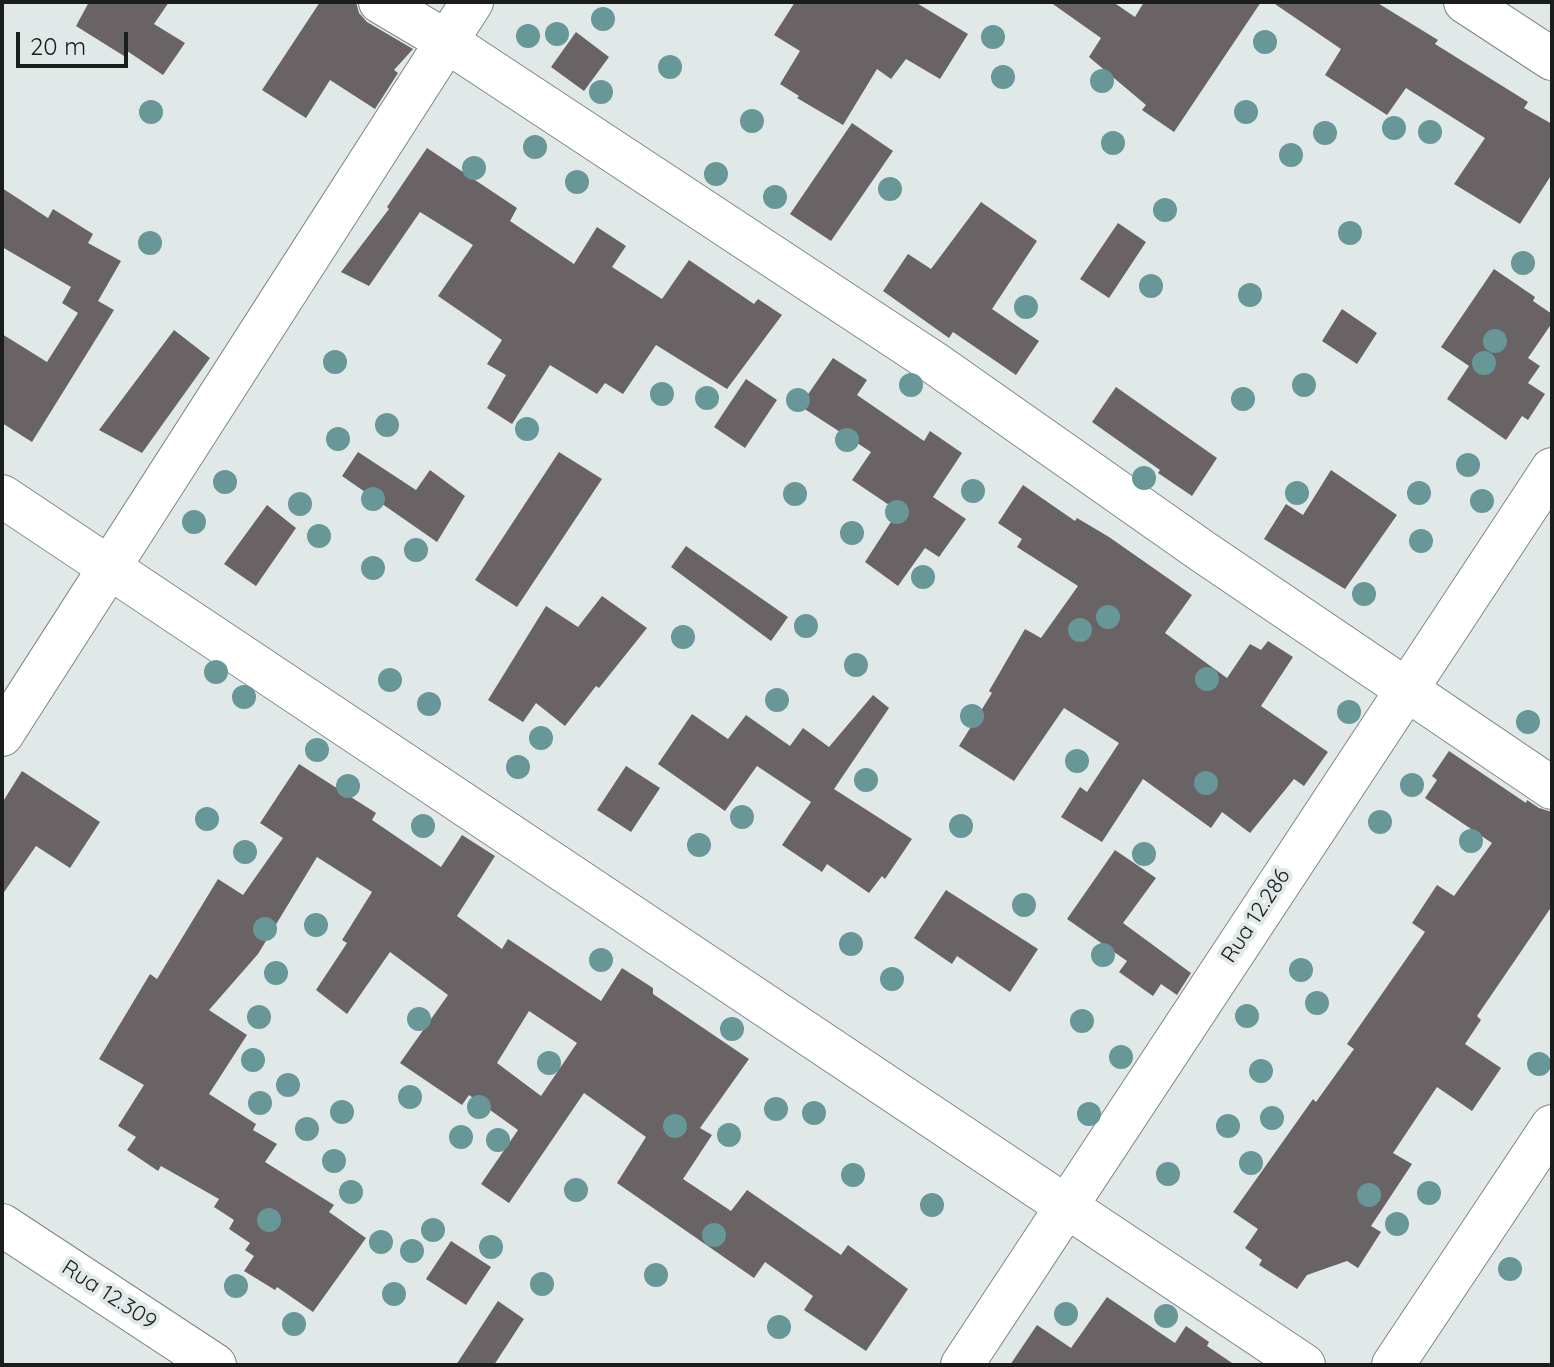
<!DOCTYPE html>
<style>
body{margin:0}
#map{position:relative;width:1554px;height:1367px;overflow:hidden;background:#e1e8e8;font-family:Quicksand,sans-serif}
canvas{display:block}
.frame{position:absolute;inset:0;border:4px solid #1b1d1d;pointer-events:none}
.scale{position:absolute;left:16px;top:32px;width:112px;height:36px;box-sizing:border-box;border:4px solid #1b1d1d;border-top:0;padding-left:10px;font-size:24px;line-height:28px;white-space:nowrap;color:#1b1d1d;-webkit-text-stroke:6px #e1e8e8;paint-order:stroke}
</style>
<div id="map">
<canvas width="1554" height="1367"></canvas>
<div class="frame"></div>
<div class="scale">20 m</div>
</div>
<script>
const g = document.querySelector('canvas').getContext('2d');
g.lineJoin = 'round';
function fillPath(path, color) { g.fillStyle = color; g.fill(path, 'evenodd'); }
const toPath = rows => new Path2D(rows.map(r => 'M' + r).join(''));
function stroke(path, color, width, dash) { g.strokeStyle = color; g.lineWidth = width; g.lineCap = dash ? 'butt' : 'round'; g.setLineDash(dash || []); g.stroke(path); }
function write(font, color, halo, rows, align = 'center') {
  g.font = font + ' Quicksand,sans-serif'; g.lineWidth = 8; g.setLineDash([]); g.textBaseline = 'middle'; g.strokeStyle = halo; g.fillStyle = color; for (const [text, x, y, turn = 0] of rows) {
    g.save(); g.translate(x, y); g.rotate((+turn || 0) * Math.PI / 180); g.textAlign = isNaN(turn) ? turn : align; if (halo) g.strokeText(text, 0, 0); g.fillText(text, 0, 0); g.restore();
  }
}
const building = toPath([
 [89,2,169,2,154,24,185,43,163,75,127,51,124,56,76,26],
 [320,2,356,2,359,13,367,22,413,49,394,70,398,73,375,109,330,80,306,118,262,90],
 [795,2,915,2,968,34,940,79,906,59,891,79,877,69,843,125,797,98,799,96,780,84,800,51,774,35],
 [1050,2,1113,2,1135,17,1144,2,1261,2,1174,132,1142,110,1146,105,1089,57,1101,38],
 [1272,2,1376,2,1438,40,1435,44,1528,102,1524,108,1552,124,1552,174,1520,224,1454,184,1485,138,1406,88,1387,115,1325,75,1341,49],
 [576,32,609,57,584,91,551,67],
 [852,123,893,151,831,241,790,214],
 [427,148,517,208,510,221,574,264,597,227,626,246,612,267,662,299,689,260,754,304,758,299,782,315,727,389,656,345,623,394,605,383,597,394,550,365,512,424,487,408,506,375,487,364,502,340,438,296,473,245,420,212,369,286,341,272,389,209,387,207],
 [2,188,48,218,53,209,93,234,88,243,121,261,98,301,114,310,32,442,2,423,2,334,47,362,78,313,62,303,71,287,2,247],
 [981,202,1037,241,992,309,1039,341,1016,375,953,332,949,338,883,291,908,254,931,269],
 [1118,223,1146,242,1109,298,1080,279],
 [1494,269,1535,297,1533,301,1552,314,1552,323,1528,358,1540,366,1528,383,1545,394,1528,420,1522,416,1506,440,1447,399,1469,366,1441,347],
 [1342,309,1377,333,1357,364,1322,341],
 [174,330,210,358,142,453,99,430],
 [833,358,867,380,857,395,924,441,930,431,962,453,933,497,966,519,939,557,925,548,898,586,865,562,898,511,852,480,871,452,800,406],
 [746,379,777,400,745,448,714,427],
 [1116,387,1217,458,1192,496,1158,473,1160,470,1092,422],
 [358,452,416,490,430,470,465,496,437,542,342,476],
 [559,452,602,479,517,607,475,580],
 [1331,470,1397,515,1345,589,1264,539,1286,504,1303,515],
 [1023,485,1075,521,1077,518,1109,537,1192,595,1165,633,1227,678,1250,644,1261,650,1268,641,1293,657,1261,706,1328,752,1304,786,1294,779,1250,833,1222,812,1211,828,1143,779,1102,842,1061,817,1080,787,1087,792,1119,743,1064,708,1014,781,959,746,992,693,989,691,1025,629,1041,638,1078,586,1017,547,1022,539,998,523],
 [267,505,296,528,256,586,224,564],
 [686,546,788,617,771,641,671,567],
 [602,596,647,628,599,688,596,686,565,726,536,703,523,722,488,700,546,606,578,627],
 [873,695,889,708,834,789,912,839,885,879,882,876,869,893,827,864,822,872,782,845,811,802,757,766,725,811,658,764,692,714,728,739,746,715,790,746,803,728,829,747],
 [1449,751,1526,803,1527,800,1539,808,1552,812,1552,906,1477,1016,1481,1020,1465,1044,1501,1068,1472,1111,1437,1087,1393,1153,1412,1164,1371,1226,1381,1232,1358,1268,1347,1261,1307,1275,1297,1289,1259,1265,1262,1260,1245,1248,1258,1229,1233,1212,1313,1099,1316,1102,1354,1049,1347,1044,1425,932,1412,923,1437,885,1454,896,1492,843,1425,798,1437,780,1432,776],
 [299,764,376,813,372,820,441,867,462,835,495,856,457,916,502,949,508,939,601,1001,622,968,653,988,653,994,749,1059,700,1128,712,1135,683,1179,731,1211,747,1190,841,1255,848,1245,908,1289,866,1351,804,1310,813,1296,765,1262,754,1278,617,1183,646,1137,584,1093,509,1203,481,1184,518,1130,469,1095,462,1105,400,1063,448,995,390,952,347,1014,316,990,347,943,342,940,372,892,317,857,258,954,209,1010,247,1035,209,1094,256,1124,253,1130,277,1144,265,1162,334,1205,329,1212,366,1238,313,1312,277,1287,275,1290,244,1271,254,1256,245,1250,250,1243,229,1229,234,1220,214,1207,219,1199,161,1166,158,1171,127,1150,136,1137,118,1126,144,1085,99,1059,150,974,157,979,218,879,243,895,283,838,260,823],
 [529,1011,577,1043,541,1096,497,1063],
 [626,766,660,788,631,832,597,810],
 [22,771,100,822,70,868,36,846,2,895,2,803],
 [1115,850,1156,878,1123,923,1191,973,1177,995,1161,984,1153,996,1119,972,1127,961,1067,919],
 [946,890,1038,949,1010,992,957,956,952,964,914,938],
 [451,1241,491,1267,466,1305,426,1279],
 [1107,1297,1175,1343,1186,1326,1209,1342,1207,1346,1235,1365,1010,1365,1037,1325,1071,1348],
 [498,1301,524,1319,494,1365,456,1365]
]);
const street = toPath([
 [380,2,446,41,933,362,1202,551,1552,788],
 [1465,2,1552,59],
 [2,496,1304,1365],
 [2,735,472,2],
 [2,1225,215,1365],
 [962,1365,1552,469],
 [1393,1365,1552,1126]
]);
const trees = [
 [603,19],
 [557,34],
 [528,36],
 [993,37],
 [1265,42],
 [670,67],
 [1003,77],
 [1102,81],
 [601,92],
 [151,112],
 [1246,112],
 [752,121],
 [1394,128],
 [1430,132],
 [1325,133],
 [1113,143],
 [535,147],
 [1291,155],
 [474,168],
 [716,174],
 [577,182],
 [890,189],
 [775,197],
 [1165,210],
 [1350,233],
 [150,243],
 [1523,263],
 [1151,286],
 [1250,295],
 [1026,307],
 [1495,341],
 [335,362],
 [1484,363],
 [911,385],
 [1304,385],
 [662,394],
 [707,398],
 [1243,399],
 [798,400],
 [387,425],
 [527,429],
 [338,439],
 [847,440],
 [1468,465],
 [1144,478],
 [225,482],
 [973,491],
 [1297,493],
 [1419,493],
 [795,494],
 [373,499],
 [1482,501],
 [300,504],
 [897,512],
 [194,522],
 [852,533],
 [319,536],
 [1421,541],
 [416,550],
 [373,568],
 [923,577],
 [1364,594],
 [1108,617],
 [806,626],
 [1080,630],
 [683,637],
 [856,665],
 [216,672],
 [1207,679],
 [390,680],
 [244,697],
 [777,700],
 [429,704],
 [1349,712],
 [972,716],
 [1528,722],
 [541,738],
 [317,750],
 [1077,761],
 [518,767],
 [866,780],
 [1206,783],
 [1412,785],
 [348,786],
 [742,817],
 [207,819],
 [1380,822],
 [423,826],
 [961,826],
 [1471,841],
 [699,845],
 [245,852],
 [1144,854],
 [1024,905],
 [316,925],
 [265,929],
 [851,944],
 [1103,955],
 [601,960],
 [1301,970],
 [276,973],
 [892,979],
 [1317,1003],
 [1247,1016],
 [259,1017],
 [419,1019],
 [1082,1021],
 [732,1029],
 [1121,1057],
 [253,1060],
 [549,1063],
 [1539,1064],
 [1261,1071],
 [288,1085],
 [410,1097],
 [260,1103],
 [479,1107],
 [776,1109],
 [342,1112],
 [814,1113],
 [1089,1114],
 [1272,1118],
 [675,1126],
 [1228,1126],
 [307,1129],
 [729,1135],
 [461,1137],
 [498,1140],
 [334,1161],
 [1251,1163],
 [1168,1174],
 [853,1175],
 [576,1190],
 [351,1192],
 [1429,1193],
 [1369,1195],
 [932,1205],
 [269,1220],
 [1397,1224],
 [433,1230],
 [714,1235],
 [381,1242],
 [491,1247],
 [412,1251],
 [1510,1269],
 [656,1275],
 [542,1284],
 [236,1286],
 [394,1294],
 [1066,1314],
 [1166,1316],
 [294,1324],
 [779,1327]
];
const streetNames = [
 ["Rua 12.286",1256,916,-57],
 ["Rua 12.309",109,1295,33]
];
fillPath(building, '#696365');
stroke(street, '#7f8585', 44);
stroke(street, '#fff', 42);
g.fillStyle = '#679797';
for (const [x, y] of trees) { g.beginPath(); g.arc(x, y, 12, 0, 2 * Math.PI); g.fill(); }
write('22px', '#1b1d1d', '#e1e8e8', streetNames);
</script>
